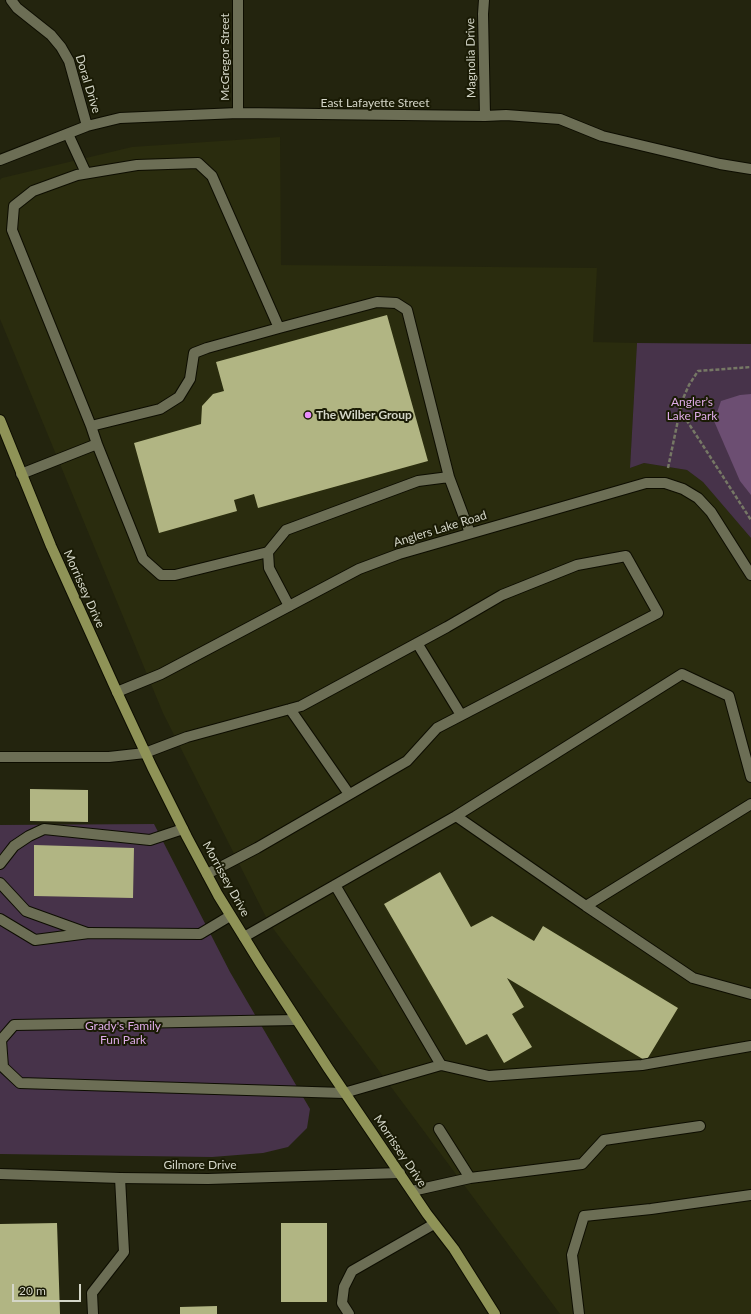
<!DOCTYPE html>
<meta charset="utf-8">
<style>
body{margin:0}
#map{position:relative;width:751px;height:1314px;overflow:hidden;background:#23240e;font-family:Lato,sans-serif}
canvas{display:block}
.scale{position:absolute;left:12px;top:1284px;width:69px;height:18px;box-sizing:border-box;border:2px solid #d4d6c8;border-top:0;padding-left:5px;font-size:12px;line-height:14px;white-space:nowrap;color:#d4d6c8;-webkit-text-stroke:3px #1a1b05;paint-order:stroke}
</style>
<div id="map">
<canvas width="751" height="1314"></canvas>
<div class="scale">20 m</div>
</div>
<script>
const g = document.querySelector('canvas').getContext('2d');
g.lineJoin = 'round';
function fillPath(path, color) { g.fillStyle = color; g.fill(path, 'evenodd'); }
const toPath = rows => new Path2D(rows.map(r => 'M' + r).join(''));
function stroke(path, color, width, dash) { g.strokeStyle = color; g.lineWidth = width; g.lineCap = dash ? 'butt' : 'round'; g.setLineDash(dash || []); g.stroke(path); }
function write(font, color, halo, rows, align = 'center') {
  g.font = font + ' Lato,sans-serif'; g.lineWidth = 4; g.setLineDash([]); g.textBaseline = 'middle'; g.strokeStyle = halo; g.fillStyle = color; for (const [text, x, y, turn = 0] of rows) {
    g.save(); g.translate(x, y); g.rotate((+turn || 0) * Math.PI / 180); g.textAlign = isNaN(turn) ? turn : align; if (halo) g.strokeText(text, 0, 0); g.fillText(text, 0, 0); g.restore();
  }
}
const built = toPath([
 [280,137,281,265,597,268,593,342,637,343,630,468,644,463,687,470,703,482,751,538,751,1314,560,1314,269,923,163,713,0,319,0,180,2,178,132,147]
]);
const green = toPath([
 [637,343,751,344,751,538,703,482,687,470,644,463,630,468],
 [154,824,230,972,310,1109,307,1128,288,1147,263,1153,212,1157,0,1154,0,825]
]);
const water = toPath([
 [751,394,751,495,740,481,714,421,721,401,740,395]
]);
const building = toPath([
 [387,315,428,461,258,508,254,494,234,500,237,511,159,533,134,443,201,424,202,406,213,394,224,391,216,362],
 [30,789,88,790,88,822,30,821],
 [34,845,134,848,133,898,34,896],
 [440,872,471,927,492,916,534,941,543,926,678,1008,646,1061,507,978,524,1007,512,1014,532,1047,504,1063,487,1034,466,1045,384,904],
 [57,1223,60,1314,0,1314,0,1224],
 [281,1223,327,1223,327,1302,281,1302],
 [217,1306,217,1314,180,1314,180,1307]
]);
const path = toPath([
 [680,410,751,520],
 [668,468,682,401,689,385,698,371,751,367]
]);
const lane = toPath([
 [68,134,86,173],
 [279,328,377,302,396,303,407,310,449,477],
 [97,444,143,559,161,575,175,575,268,552],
 [21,474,97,444,91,426,12,230,14,206,33,191,77,175,137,165,198,163,212,176,279,328,207,348,194,353,190,379,179,397,160,409,91,426],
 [289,606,269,568,268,552,286,530,418,481,449,477,470,533],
 [417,643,461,715],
 [290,709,349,794],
 [0,757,109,757,145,753,187,737,301,706,447,627,502,595,577,565,626,556,658,613,437,728,407,761,257,848,207,874],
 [456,816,586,906,751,804],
 [0,864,14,846,29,836,44,829,150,840,183,829],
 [0,883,26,911,87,933],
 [335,885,441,1065],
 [586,906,693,978,751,994],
 [0,919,35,940,89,933,200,934,230,916],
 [244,937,456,816,682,674,729,696,751,777],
 [297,1020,14,1025,1,1040,3,1067,20,1083,344,1093,441,1065,489,1076,642,1065,751,1046],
 [439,1129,470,1178],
 [412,1191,470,1178,582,1164,604,1140,700,1126],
 [93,1314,92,1293,124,1252,120,1178],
 [349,1314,342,1303,344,1287,352,1271,434,1224],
 [579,1314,572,1255,584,1216,651,1209,751,1195]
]);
const street = toPath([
 [11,0,17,8,51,35,61,47,69,61,87,126],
 [238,0,238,113],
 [484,0,483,14,485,116],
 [0,160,87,126,120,118,238,113,485,116,506,115,560,119,602,136,720,164,751,169],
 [117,692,161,674,359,569,399,554,646,483,665,483,683,489,698,498,711,512,751,575],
 [0,1174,120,1178,208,1179,400,1173]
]);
const primary = toPath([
 [0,420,51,546,117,692,152,767,187,837,218,895,260,963,328,1068,427,1214,454,1249,495,1314]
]);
const markers = [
 [308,415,4,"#ea8dfc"]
];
const streetNames = [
 ["McGregor Street",225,57,-90],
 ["Magnolia Drive",471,58,-91],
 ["Doral Drive",88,84,73],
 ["East Lafayette Street",375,103],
 ["Anglers Lake Road",440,529,-17],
 ["Morrissey Drive",84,589,66],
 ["Morrissey Drive",226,879,61],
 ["Morrissey Drive",400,1151,56],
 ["Gilmore Drive",200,1165]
];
const parkNames = [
 ["Angler’s",692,402],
 ["Lake Park",692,416],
 ["Grady's Family",123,1026],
 ["Fun Park",123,1040]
];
const poiNames = [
 ["The Wilber Group",316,415]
];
fillPath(built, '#2a2c0e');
fillPath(green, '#47334a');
fillPath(water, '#6c4e72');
fillPath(building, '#b1b583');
stroke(lane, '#0d0d00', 12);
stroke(street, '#0d0d00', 12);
stroke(primary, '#0d0d00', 12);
stroke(path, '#767865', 2.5, [4, 2]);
stroke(lane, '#6c6e55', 10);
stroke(street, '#6c6e55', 10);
stroke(primary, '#8f9357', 10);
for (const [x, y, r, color] of markers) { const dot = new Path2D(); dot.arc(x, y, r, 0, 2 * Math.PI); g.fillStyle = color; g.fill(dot); stroke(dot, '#1a1b05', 1.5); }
write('12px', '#d4d6c8', '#1a1b05', streetNames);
write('12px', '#ddabe6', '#1a1b05', parkNames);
write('bold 12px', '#d4d6c8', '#1a1b05', poiNames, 'left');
</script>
